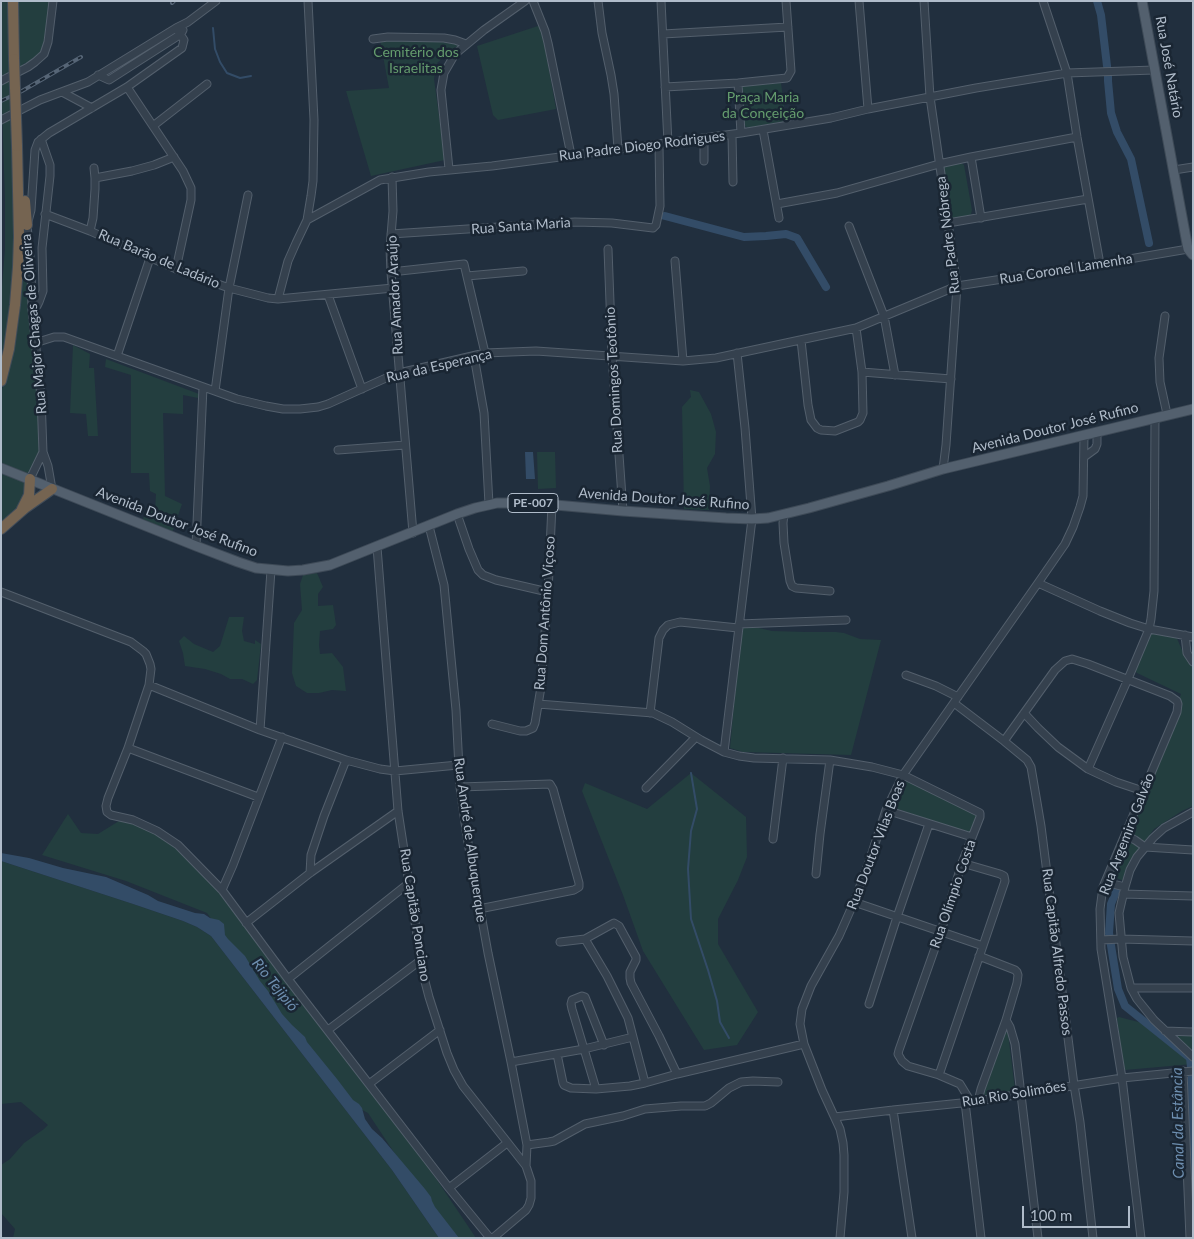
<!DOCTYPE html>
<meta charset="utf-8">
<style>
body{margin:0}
#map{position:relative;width:1194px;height:1239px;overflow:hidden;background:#212f3e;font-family:Lato,sans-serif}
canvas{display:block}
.frame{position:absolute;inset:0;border:2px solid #b0bcca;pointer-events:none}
.scale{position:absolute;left:1022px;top:1206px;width:108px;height:22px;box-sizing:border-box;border:2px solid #b0bcca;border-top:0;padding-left:6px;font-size:15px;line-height:18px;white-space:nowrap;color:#b0bcca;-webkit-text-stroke:4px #1a2633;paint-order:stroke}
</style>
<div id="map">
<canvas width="1194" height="1239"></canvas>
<div class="frame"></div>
<div class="scale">100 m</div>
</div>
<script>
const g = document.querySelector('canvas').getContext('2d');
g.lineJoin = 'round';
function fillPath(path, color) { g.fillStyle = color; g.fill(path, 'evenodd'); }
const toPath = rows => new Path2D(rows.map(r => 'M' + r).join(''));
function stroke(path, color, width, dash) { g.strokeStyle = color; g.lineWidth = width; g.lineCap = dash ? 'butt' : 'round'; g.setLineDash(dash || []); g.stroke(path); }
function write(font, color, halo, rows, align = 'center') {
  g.font = font + ' Lato,sans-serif'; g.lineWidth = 5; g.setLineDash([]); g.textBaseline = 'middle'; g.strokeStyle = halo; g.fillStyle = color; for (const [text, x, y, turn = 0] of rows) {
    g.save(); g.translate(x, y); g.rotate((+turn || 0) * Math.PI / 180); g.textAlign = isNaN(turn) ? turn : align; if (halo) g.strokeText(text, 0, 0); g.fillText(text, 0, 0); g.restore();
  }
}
const green = toPath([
 [1,1,10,1,9,62,16,196,13,290,1,368,1,298,5,249,5,201,1,75],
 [13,1,51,1,46,42,43,49,31,61,23,64,21,70,17,72],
 [541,25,556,109,498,120,493,115,477,46],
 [433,39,460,44,437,63,434,79,445,160,371,176,346,91,389,88,380,40],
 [781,83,786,121,748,128,745,126,743,122,742,86],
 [960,162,964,165,972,210,971,214,969,216,952,219,950,218,940,166],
 [21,192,43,431,39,461,34,469,28,474,1,463,1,395,19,303],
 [73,345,90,354,89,368,94,368,98,436,88,436,86,414,70,413],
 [106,359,199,394,198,398,183,395,183,414,163,413,165,496,182,504,172,533,143,519,146,509,155,511,156,494,150,491,149,473,131,473,131,375,105,367],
 [690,390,699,392,711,414,716,432,715,454,707,468,710,486,709,510,684,509,682,407,689,399,691,397],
 [537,452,555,452,556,488,538,489],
 [1,470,22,479,27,488,20,508,1,524],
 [317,573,323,587,318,594,318,606,333,605,336,625,333,629,320,631,319,645,320,654,332,653,343,667,346,691,332,690,319,693,307,693,296,686,292,673,294,623,302,610,300,584,303,575],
 [229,617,244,617,242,631,244,641,255,644,255,640,261,644,257,680,253,684,242,679,230,679,221,674,205,669,185,666,183,653,179,641,184,636,194,644,213,652,220,646],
 [741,628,759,628,772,631,806,632,836,632,844,633,860,639,881,640,851,755,743,752,730,748],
 [1151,633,1175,634,1186,659,1193,668,1193,806,1182,811,1154,829,1146,840,1129,883,1106,874,1169,727,1181,694,1137,673,1134,669],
 [691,773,746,817,747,857,738,880,718,919,718,944,758,1012,737,1045,704,1050,643,951,623,895,582,791,585,783,647,809],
 [903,780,906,780,953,804,979,813,970,834,895,808,892,803],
 [68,814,81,833,98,834,119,821,141,825,159,834,190,857,307,999,391,1115,401,1132,433,1174,476,1238,455,1238,434,1213,368,1113,351,1104,272,1005,207,913,126,881,42,855],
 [1,861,133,904,183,921,197,927,211,936,392,1170,439,1238,13,1238,15,1229,1,1213,1,1165,10,1159,24,1143,44,1129,48,1125,21,1102,1,1104],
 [1119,1017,1193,1036,1193,1064,1125,1070,1123,1069,1117,1018],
 [1006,1032,1008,1033,1015,1089,1012,1092,1010,1093,985,1096,984,1093,1004,1033]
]);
const water = toPath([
 [525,452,533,452,535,479,526,479],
 [1,853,29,858,63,868,106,877,148,895,158,901,195,913,204,914,210,918,219,920,224,924,225,935,228,939,245,956,260,981,268,991,282,1014,292,1025,305,1037,307,1042,337,1079,353,1100,359,1104,362,1108,365,1119,372,1129,382,1138,425,1189,431,1197,432,1201,435,1207,459,1238,439,1238,392,1170,211,936,197,927,183,921,133,904,1,861]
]);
const stream = toPath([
 [213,28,215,49,220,62,227,73,240,78,251,76],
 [691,773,697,809,691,831,688,869,691,919,708,970,717,1001,720,1022,729,1038]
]);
const canal = toPath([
 [1097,1,1101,15,1107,66],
 [1108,72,1108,81,1111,113,1117,132,1131,159,1149,243],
 [665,216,744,237,766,236,786,234,797,238,826,287],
 [1118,887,1111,904,1109,933,1118,989,1125,1006,1190,1058,1192,1076,1193,1214]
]);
const minor = toPath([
 [533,1,545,31,548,43,571,155],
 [598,1,602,33,611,75,614,94,618,149],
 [661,1,668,143],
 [859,1,868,109],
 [924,1,930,97,957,286,946,445,943,469],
 [1043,1,1067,73,1077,137,1100,264],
 [663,34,788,27],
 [373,39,388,37,444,38,455,40,466,44],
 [98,75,109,80,181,34,183,30],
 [1,81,28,67,35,62,44,54,48,42,53,1],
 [738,83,741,133],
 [127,87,183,171,191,188,191,200,176,269],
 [665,87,738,83,787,78,791,71,786,1],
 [62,92,92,108],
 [1,120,40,100,88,82,176,28,188,22,216,1],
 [153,126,207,84],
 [763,130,779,218],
 [732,135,733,182],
 [704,138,704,161],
 [971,157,981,218],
 [449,169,441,90,444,73,455,54,484,30,525,1],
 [1174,170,1193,167],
 [392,177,393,211,390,248,391,272,413,533],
 [95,178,132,171,154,165,174,157],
 [777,204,837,193,939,164,971,157,1077,137],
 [45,214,90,231,176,269,229,288,268,298,278,299,393,288],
 [307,220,311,196,313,181,314,120,308,1],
 [948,223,1088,199],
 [849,226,884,316,895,375],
 [90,231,93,218,95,189,95,178,94,168],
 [391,234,575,222,612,223,653,228,656,225,660,206,659,145],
 [608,249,612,356,623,511],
 [675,261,683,361],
 [391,272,464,264,485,353],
 [467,276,523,271],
 [328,295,362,389],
 [278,299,288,261,296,243,307,220,380,180,429,172,492,166,741,133,831,118,868,109,976,88,1067,73,1154,70],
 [32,309,37,306,39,302,43,291,42,248,50,176,50,165,41,139],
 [1165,316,1159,358,1160,382,1167,414],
 [801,340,808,405,811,420,817,428,821,430,835,431,858,422,860,420,863,413,862,372,856,328],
 [35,343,54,337,64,337,237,399,266,406,283,409,300,409,318,407,328,404,386,378,399,373,485,353,536,351,683,361,716,358,856,328,957,286,1100,264,1188,249,1193,248],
 [117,356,150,258],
 [474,356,484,413,489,504],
 [862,372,951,379],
 [215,391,229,288,248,195],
 [338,450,405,445],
 [1084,457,1095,449,1097,444,1097,432],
 [30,479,43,452],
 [52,489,48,466,43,452,41,397,32,309,31,268,27,225,31,210,35,150,38,142,49,133,127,87,182,48,184,40,176,28],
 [457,514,469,549,478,570,483,575,496,580,548,592],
 [784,514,783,523,784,543,790,581,792,586,796,588,830,591],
 [429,526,444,585,456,710,460,787,467,837,488,953,511,1062,527,1145,526,1166],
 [196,546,203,387],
 [377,547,398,811,423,974,429,997,447,1053,454,1070,463,1086,526,1166,531,1181,531,1198,529,1205,526,1210,493,1238],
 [1038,583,1100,611,1130,623,1149,629,1193,637],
 [1,592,131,642,143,651,146,654,150,664,151,669,149,685,128,748,108,798,106,806,107,812,111,815,133,820,157,831,178,845,222,890,288,979,449,1188,490,1238],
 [739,624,846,620],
 [1185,635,1187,653,1193,662],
 [906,675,936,686,958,697],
 [149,685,260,730,346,760,380,769,395,771,458,765],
 [954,703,1004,741,1027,760,1031,767,1041,826,1074,1085,1080,1122,1093,1238],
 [538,704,653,713,672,722,701,740,724,752,739,756,754,758,830,760,872,767,903,775,980,813,980,817,962,863,941,931,899,1050,898,1054,902,1061,908,1066,939,1075,960,1084,971,1102],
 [650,713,659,638,663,630,668,625,680,622,738,628],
 [1024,713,1038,728,1058,747,1088,769,1116,782,1143,791],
 [492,724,520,731,526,731,533,728,535,723,541,687,543,659,548,592,552,505],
 [260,730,271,570],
 [1004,741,1055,670,1065,661,1072,659,1088,664,1170,696,1177,701,1178,704,1177,712,1105,882,1103,887,1100,909,1101,949,1122,1078,1141,1238],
 [128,748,258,797],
 [724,752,752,519,745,428,737,353],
 [1088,769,1128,679,1149,629,1151,619,1154,591,1155,418],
 [460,787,550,784,553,789,579,883,579,887,574,890,479,909],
 [646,788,696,737],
 [886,810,972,837],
 [1193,812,1164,828,1153,838,1137,857,1130,870,1125,887,1119,913,1123,957,1131,988,1137,999,1154,1020,1193,1057],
 [1125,835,1135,840,1145,847,1193,850],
 [773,839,783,758],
 [310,873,311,855,324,816,346,760],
 [816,874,820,834,830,760],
 [1105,882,1125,887],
 [222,890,233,865,282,737],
 [1123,894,1193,896],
 [854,902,983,946],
 [246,923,310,873,398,811],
 [585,939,607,976,628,1018,645,1083],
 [1101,940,1121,939,1193,941],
 [560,942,585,939,614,923,619,926,636,957,636,960,630,972,630,978,631,983,659,1036,677,1074],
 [288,979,409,883],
 [1131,988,1193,988],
 [869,1004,897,917,929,824],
 [1006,1020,1010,1027,1015,1044,1038,1238],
 [328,1030,421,960],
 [1165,1031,1193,1032],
 [557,1054,563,1083,564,1085,571,1088,596,1089,630,1086,645,1083,677,1074,804,1044],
 [511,1062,584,1049,633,1037],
 [1183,1071,1190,1238],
 [939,1075,1005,881,1004,876,1000,874,962,863],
 [369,1084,440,1030],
 [596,1089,572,1009,571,1004,572,1000,582,996,585,997,604,1045],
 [978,1101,981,1089,1006,1020,1017,983,1018,975,1017,972,1015,970,979,956],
 [965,1102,981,1238],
 [893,1110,912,1238],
 [835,1117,893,1110,971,1102,1122,1078,1193,1071],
 [527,1145,549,1142,554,1141,585,1124,623,1116,645,1109,681,1106,705,1106,711,1103,729,1088,741,1082,753,1081,778,1082],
 [449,1188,507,1143],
 [840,1238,844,1192,844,1155,843,1143,840,1129,822,1090,804,1044,800,1024,802,1009,811,986,839,936,854,902,870,859,886,810,903,775,1038,583,1065,544,1073,527,1080,507,1083,496,1084,435]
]);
const major = toPath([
 [1142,1,1188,249,1193,255],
 [1,468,196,546,238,562,256,568,288,571,303,570,330,565,457,514,475,508,497,503,533,503,623,511,726,518,752,519,768,518,809,508,888,486,943,469,1193,409]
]);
const highway = toPath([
 [13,1,14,59],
 [25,201,27,225],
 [1,381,9,349,15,305,18,267,19,237,17,146],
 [22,509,29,495,30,479],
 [1,529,25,508,52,489]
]);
const rail = toPath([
 [172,3,174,1],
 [1,101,22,91,81,57]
]);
const highwayBridge = toPath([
 [14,59,17,146]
]);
const shields = [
 [533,503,50]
];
const shieldNames = [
 ["PE-007",533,503]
];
const parkNames = [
 ["Cemitério dos",416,52],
 ["Israelitas",416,68],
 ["Praça Maria",763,97],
 ["da Conçeição",763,113]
];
const streetNames = [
 ["Rua José Natário",1169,67,80],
 ["Rua Padre Diogo Rodrigues",642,146,-7],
 ["Rua Santa Maria",521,226,-4],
 ["Rua Padre Nóbrega",948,235,-97],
 ["Rua Barão de Ladário",159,259,23],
 ["Rua Coronel Lamenha",1066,269,-9],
 ["Rua Amador Araújo",395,295,-93],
 ["Rua Major Chagas de Oliveira",34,324,-95],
 ["Rua da Esperança",439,366,-13],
 ["Rua Domingos Teotônio",614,380,-93],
 ["Avenida Doutor José Rufino",1055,428,-14],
 ["Avenida Doutor José Rufino",664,499,4],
 ["Avenida Doutor José Rufino",177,522,21],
 ["Rua Dom Antônio Viçoso",545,613,-86],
 ["Rua Argemiro Galvão",1127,834,-69],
 ["Rua André de Albuquerque",470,840,82],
 ["Rua Doutor Vilas Boas",876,845,-69],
 ["Rua Olímpio Costa",953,894,-71],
 ["Rua Capitão Ponciano",415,915,81],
 ["Rua Capitão Alfredo Passos",1057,952,83],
 ["Rua Rio Solimões",1014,1094,-9]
];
const waterNames = [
 ["Rio Tejipió",275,985,51],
 ["Canal da Estância",1178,1123,-91]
];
fillPath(green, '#233e3f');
fillPath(water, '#334c67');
stroke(stream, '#334c67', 2);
stroke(canal, '#334c67', 8);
stroke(minor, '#535f6c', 9);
stroke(major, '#3e4a57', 11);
stroke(highway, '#404c59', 12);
stroke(minor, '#35414e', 7);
stroke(major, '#53606e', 9);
stroke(highway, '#756451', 10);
stroke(rail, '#566576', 4);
stroke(rail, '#1a2633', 2, [5.5]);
stroke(highwayBridge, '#404c59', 12, []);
stroke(highwayBridge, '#756451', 10);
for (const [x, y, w] of shields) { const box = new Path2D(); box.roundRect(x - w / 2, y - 9.5, w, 19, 4); g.fillStyle = '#1a2633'; g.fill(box); stroke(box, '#b0bcca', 1); }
write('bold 12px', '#b0bcca', null, shieldNames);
write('14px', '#659d6e', '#1a2633', parkNames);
write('14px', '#b0bcca', '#1a2633', streetNames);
write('italic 15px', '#6e8fb0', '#1a2633', waterNames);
</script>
